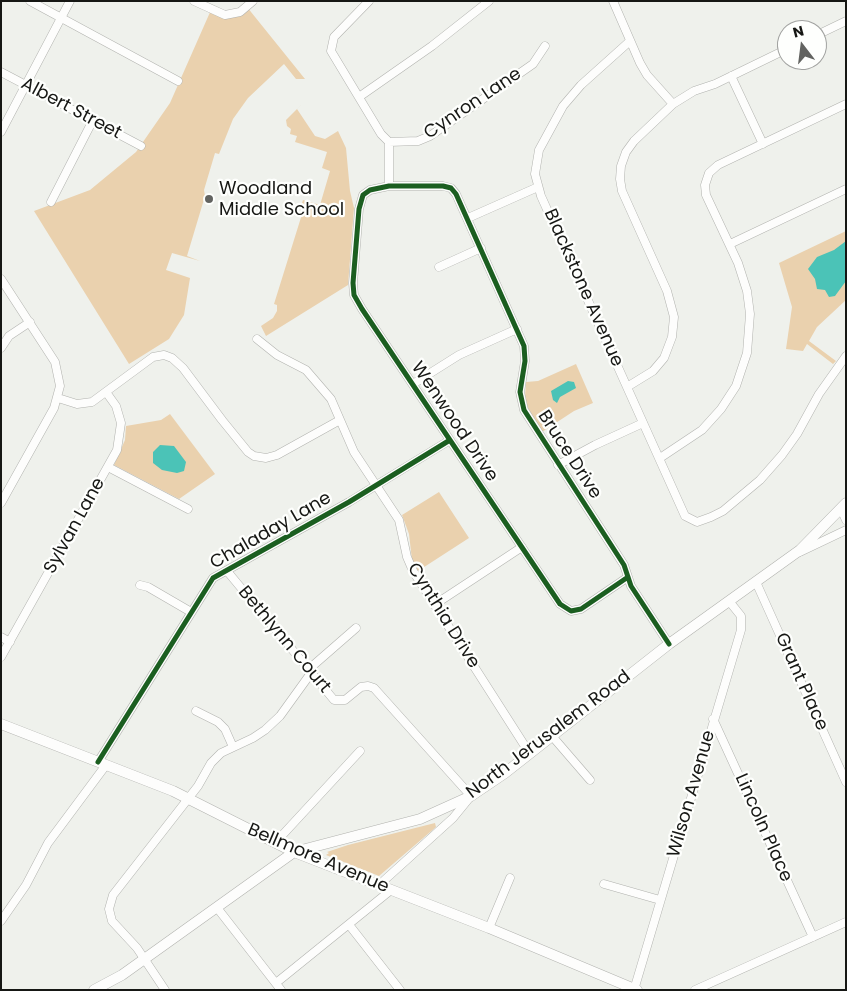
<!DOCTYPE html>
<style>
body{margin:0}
#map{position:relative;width:847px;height:991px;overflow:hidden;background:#eff1ec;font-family:Poppins,sans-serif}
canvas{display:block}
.frame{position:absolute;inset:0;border:2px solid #161714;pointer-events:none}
.north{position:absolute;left:777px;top:20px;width:50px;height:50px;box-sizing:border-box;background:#fefffd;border:1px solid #a1a2a0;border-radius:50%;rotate:345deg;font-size:14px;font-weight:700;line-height:20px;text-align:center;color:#161714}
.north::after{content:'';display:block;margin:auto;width:18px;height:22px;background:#626360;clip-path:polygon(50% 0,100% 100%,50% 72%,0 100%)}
</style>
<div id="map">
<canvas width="847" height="991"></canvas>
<div class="frame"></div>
<div class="north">N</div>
</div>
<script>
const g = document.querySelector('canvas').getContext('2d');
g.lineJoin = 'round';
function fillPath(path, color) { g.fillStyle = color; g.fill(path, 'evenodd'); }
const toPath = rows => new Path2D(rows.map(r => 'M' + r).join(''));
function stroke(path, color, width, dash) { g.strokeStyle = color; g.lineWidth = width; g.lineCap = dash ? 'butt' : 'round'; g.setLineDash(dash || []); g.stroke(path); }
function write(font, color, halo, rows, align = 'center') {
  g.font = font + ' Poppins,sans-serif'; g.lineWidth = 4.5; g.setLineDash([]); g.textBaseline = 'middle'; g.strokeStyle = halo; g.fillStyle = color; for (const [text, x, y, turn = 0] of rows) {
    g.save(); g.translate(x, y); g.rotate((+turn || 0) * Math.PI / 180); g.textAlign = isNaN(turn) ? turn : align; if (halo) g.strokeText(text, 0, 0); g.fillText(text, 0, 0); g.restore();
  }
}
const green = toPath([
 [247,7,305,79,296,79,284,64,248,98,233,119,219,154,215,153,204,190,205,196,187,256,200,261,172,253,166,270,190,278,184,315,169,339,129,364,34,211,90,190,136,152,170,103,211,10,220,14],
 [302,104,297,109,315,136,325,139,338,131,346,148,350,191,354,208,348,285,266,336,261,326,273,318,277,311,277,305,274,304,303,211,300,209,303,200,320,205,330,171,322,168,327,152,295,142,297,136,290,134,291,129,287,126,286,120],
 [846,231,846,300,817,327,809,341,836,361,833,364,807,344,803,351,786,349,792,307,779,263],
 [576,364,593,403,574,411,542,432,528,408,525,396,526,382,538,381],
 [170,414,215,474,179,499,114,465,125,440,126,426,161,420],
 [439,492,469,538,418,571,412,560,409,534,402,515],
 [435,823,436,827,379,876,326,855,329,853,327,852,348,845]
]);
const water = toPath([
 [846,241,846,281,835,296,829,297,825,290,817,289,815,279,808,269,817,257,834,250],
 [568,381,574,382,576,388,560,397,557,403,553,400,551,391],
 [160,445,174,446,186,462,184,471,177,473,162,470,153,463,153,452]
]);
const minor = toPath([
 [30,1,178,81],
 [194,1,225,15,240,12,253,1],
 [369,1,334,37,331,51,381,134,389,142,389,186],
 [613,1,640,63,647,75,673,104],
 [817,35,846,21],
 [630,41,581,85,563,106,539,150,535,174,541,196,685,516,697,522,711,517,723,511,760,480,782,455,797,434,819,394,846,356],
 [1,72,141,146],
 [731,76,763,144],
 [359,97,432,46,489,1],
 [1,132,70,1],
 [389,142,418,141,430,136,533,64,545,46],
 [51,202,93,120],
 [468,218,538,187],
 [730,244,846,189],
 [439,267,481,248],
 [1,279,55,362,60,386,54,408,1,503],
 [257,339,277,355,306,370,331,399,354,452,399,520,407,557,413,571,530,754],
 [1,348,9,336,30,322],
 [413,384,459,355,517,329],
 [627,387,653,371,664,358,672,337,674,317,667,291,622,191,620,179,621,166,626,152,634,141,673,104,694,91,715,84,787,49],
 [58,398,77,404,92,402,153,357,164,355,172,358,183,368,222,420,248,452,254,456,266,458,277,455,340,420],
 [660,458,702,430,721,409,736,386,747,353,750,314,747,291,738,263,706,195,705,185,709,173,718,165,846,104],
 [558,465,595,445,643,423],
 [108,467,188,509],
 [841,509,846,520],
 [800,552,846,530],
 [227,571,334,700,345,700,361,687,368,686,374,688,471,796,453,818,379,885],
 [628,577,581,609,571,611,560,604,362,309,354,295,353,283,359,209,363,195,370,190,389,186,443,186,451,188,456,194,524,346,525,361,520,392,524,410,624,565,631,586,669,644],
 [756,582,846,782],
 [140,585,148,587,191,612],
 [434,605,522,547],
 [1,637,10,642],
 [1,657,117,450,121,423,116,406,106,392],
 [309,669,356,628],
 [196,711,218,722,225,729,233,747],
 [713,719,813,937],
 [552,736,590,780],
 [98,762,213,578,349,502,450,440],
 [275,843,360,751],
 [604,884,660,900],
 [218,909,281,990],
 [1,921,26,885,48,843,106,765],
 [350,926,400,990],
 [489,928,510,878],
 [276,983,391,890],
 [165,990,137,948,112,921,109,909,113,895,198,786,211,763,221,753,253,738,265,730,280,716,311,673],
 [634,990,741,630,741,616,729,601],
 [695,990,846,922]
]);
const secondary = toPath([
 [1,724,173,791,294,852,489,928,637,990],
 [94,990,122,975,294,852,420,819,471,796,505,773,669,644,800,550,846,503]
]);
const cycleway = toPath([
 [628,577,581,609,571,611,560,604,362,309,354,295,353,283,359,209,363,195,370,190,389,186,443,186,451,188,456,194,524,346,525,361,520,392,524,410,624,565,631,586,669,644],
 [98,762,213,578,349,502,450,440]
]);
const markers = [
 [209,199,5,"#626360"]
];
const streetNames = [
 ["Cynron Lane",473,104,-34],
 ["Albert Street",71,109,28],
 ["Blackstone Avenue",583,288,66],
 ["Wenwood Drive",454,422,56],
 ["Bruce Drive",569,455,57],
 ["Sylvan Lane",75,526,-61],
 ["Chaladay Lane",271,531,-30],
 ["Cynthia Drive",443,616,58],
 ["Bethlynn Court",284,640,50],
 ["Grant Place",801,682,66],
 ["North Jerusalem Road",549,735,-37],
 ["Wilson Avenue",692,794,-74],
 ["Lincoln Place",763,828,66],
 ["Bellmore Avenue",318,859,23]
];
const poiNames = [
 ["Woodland",219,189],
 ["Middle School",219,210]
];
fillPath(green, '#ead1ae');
fillPath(water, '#4bc3b7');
stroke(minor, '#b1b2ae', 9);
stroke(secondary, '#b1b2ae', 11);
stroke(minor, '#fdfdfc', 8);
stroke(secondary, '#fdfdfc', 10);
stroke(cycleway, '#1b5e20', 5);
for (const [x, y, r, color] of markers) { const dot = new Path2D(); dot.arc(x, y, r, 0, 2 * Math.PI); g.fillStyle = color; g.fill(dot); stroke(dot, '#fefffd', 2); }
write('18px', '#161714', '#fefffd', streetNames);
write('18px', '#161714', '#fefffd', poiNames, 'left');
</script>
